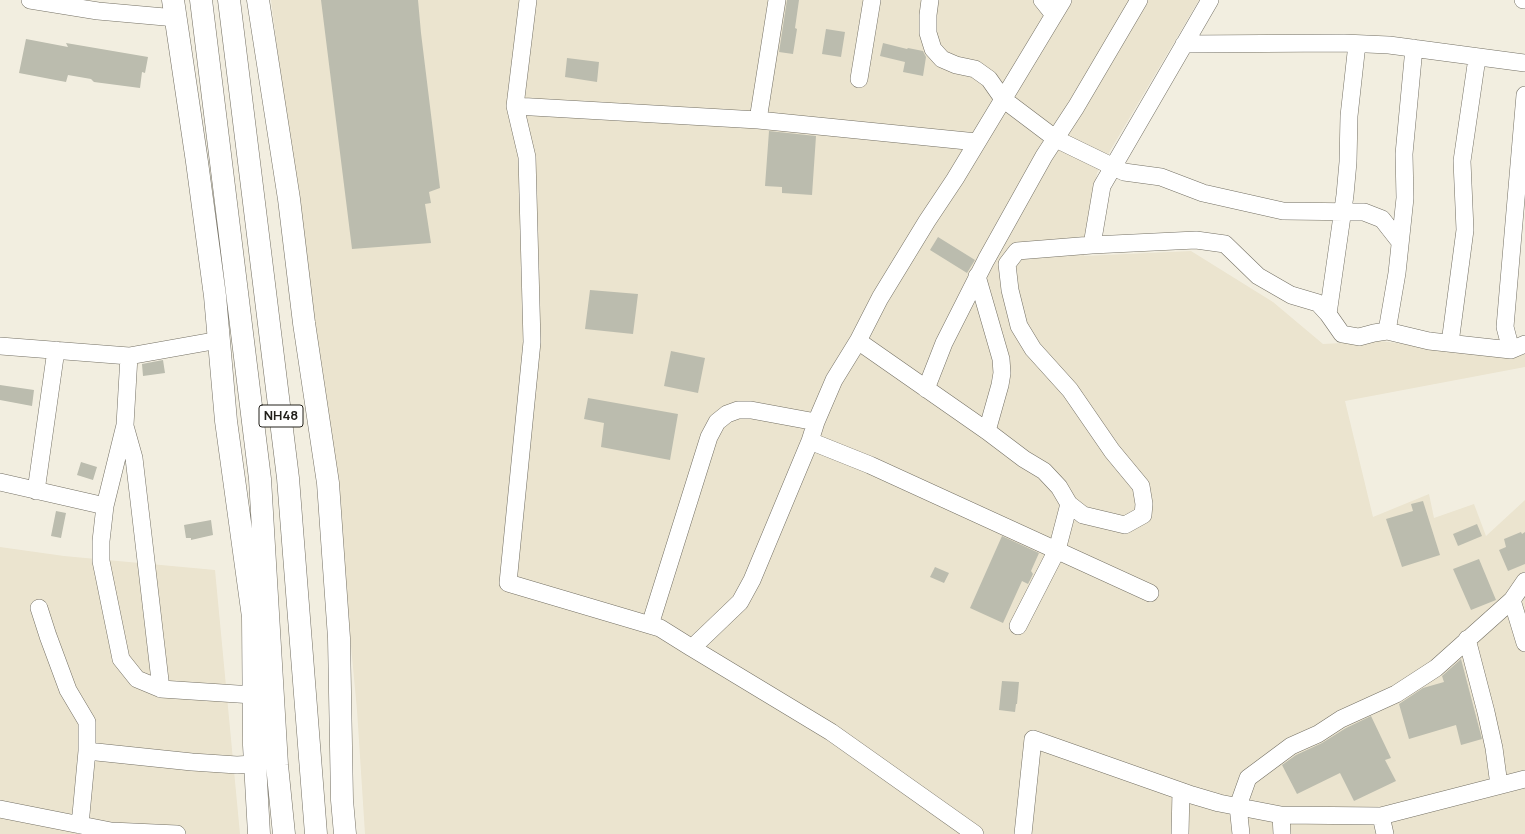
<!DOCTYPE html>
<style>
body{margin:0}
canvas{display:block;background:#f2eee0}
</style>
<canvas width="1525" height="834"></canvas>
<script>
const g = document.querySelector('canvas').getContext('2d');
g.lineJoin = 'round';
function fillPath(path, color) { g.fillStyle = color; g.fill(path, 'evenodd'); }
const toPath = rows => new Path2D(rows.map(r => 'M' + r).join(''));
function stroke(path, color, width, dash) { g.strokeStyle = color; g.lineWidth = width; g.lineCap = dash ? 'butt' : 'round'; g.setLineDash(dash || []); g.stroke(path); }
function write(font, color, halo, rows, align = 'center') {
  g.font = font + ' Manrope,sans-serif'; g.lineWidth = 4; g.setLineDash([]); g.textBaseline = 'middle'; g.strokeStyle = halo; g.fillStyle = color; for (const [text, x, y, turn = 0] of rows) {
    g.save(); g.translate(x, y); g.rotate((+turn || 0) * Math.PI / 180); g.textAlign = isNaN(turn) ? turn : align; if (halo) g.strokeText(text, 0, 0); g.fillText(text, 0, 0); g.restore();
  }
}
const built = toPath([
 [271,0,1199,0,1097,173,1084,256,1191,251,1273,302,1323,344,1380,341,1501,356,1525,348,1525,367,1345,401,1373,517,1429,494,1434,518,1474,504,1486,536,1525,500,1525,834,365,834,357,710,345,582],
 [0,547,64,556,215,570,240,834,0,834]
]);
const building = toPath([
 [321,0,418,0,421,33,440,188,429,192,431,203,425,204,431,243,352,249],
 [787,0,799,0,795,28,797,29,793,54,779,52],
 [826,29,845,32,841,57,822,54],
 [26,39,68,47,66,43,148,57,145,73,142,72,140,88,94,82,91,79,68,75,66,82,19,73],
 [883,43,907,49,908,48,923,51,926,57,923,76,903,72,905,62,880,56],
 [567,58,599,62,597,82,565,77],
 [769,131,816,136,812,195,782,193,782,187,765,186],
 [938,237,975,260,967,273,930,250],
 [590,290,638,294,633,334,585,329],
 [671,351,705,358,698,393,664,386],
 [163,360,165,373,143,376,142,364],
 [0,385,34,390,32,406,0,400],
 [588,398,678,414,670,460,601,447,604,423,584,419],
 [81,462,97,467,93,480,77,475],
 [1423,501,1440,555,1402,567,1386,519,1413,511,1411,504],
 [56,511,66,513,61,538,51,536],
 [211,520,213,535,191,540,191,538,186,538,184,525],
 [1477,524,1482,536,1458,546,1453,534],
 [1521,532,1522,534,1525,532,1525,564,1508,571,1499,550,1506,547,1504,539],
 [1002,536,1039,553,1031,571,1033,574,1028,584,1022,581,1003,623,970,608],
 [1479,559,1496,600,1471,610,1453,569],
 [935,567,949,573,944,583,930,577],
 [1461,659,1482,739,1461,745,1456,725,1409,739,1399,704,1423,688,1444,682,1442,676],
 [1002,681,1019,682,1017,704,1016,704,1015,712,999,710],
 [1371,716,1391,758,1385,760,1396,781,1354,801,1340,773,1297,794,1282,765,1296,755,1322,743,1346,728]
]);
const minor = toPath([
 [30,0,98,11,176,18],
 [528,0,515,106,527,157,532,342,508,583,660,628,692,648],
 [930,0,928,15,928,33,933,49,942,59,956,65,975,69,989,79,1003,99,1056,139,1124,172,1161,177,1203,193,1283,211,1364,212,1382,219,1400,242],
 [1042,0,1054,15],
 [1523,0,1525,0],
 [1184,44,1344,43,1389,45,1525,63],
 [859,79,872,0],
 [515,106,758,120,977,142],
 [758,120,777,0],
 [1092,245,1102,186,1210,0],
 [977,276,1001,359,1002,373,1000,385,987,431],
 [1328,314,1345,195,1348,162,1349,116,1357,44],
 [1387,331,1397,273,1405,198,1404,154,1414,48],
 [858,341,987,431,1024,459,1044,471,1059,487,1069,504,1083,515,1125,525,1143,515,1144,504,1141,486,1112,451,1070,390,1033,349,1019,326,1010,290,1007,264,1017,251,1092,245,1196,240,1225,244,1258,276,1291,295,1318,303,1328,314,1342,334,1359,337,1374,333,1387,331,1429,341,1511,350,1525,344],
 [1450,343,1465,230,1462,161,1477,58],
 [0,346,129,356,219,340],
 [1511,350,1505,327,1525,95],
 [129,356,125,425,105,506,101,541,101,561,121,659,137,679,161,689,253,695],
 [926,389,944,343,986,260,1044,156,1076,107,1139,0],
 [125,426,134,458,161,689],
 [810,441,870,465,1150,593],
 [0,482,105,506],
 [36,491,56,350],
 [1512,600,1525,643],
 [39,608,48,636,68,690,87,722,87,751,80,825],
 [650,625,709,437,717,422,727,414,738,410,751,410,816,422],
 [1018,626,1057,550,1069,504],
 [1467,639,1486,712,1494,748,1499,785],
 [87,751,192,762,237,765,254,764],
 [0,809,111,831,177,834],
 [1281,815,1282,834],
 [1381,816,1385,834],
 [975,834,831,732,692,648,740,602,752,580,810,441,816,422,834,380,858,341,880,298,927,221,955,179,1063,0],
 [1023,834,1033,739,1192,795,1219,803,1281,815,1381,816,1525,779],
 [1180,834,1181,791],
 [1241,834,1238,806,1248,778,1291,746,1318,734,1341,719,1396,694,1436,668,1512,600,1525,581]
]);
const highway = toPath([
 [173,0,197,162,215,296,226,421,253,617,254,745,259,834],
 [201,0,260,479,277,765,284,834],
 [229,0,288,478,316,834],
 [258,0,289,199,304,323,328,483,339,638,342,800,345,834]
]);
const shields = [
 [281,416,44]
];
const shieldNames = [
 ["NH48",281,416]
];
fillPath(built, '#ebe4cf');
fillPath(building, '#bbbcae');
stroke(minor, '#747064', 18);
stroke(highway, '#747064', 23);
stroke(minor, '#fff', 17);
stroke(highway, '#fff', 22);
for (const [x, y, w] of shields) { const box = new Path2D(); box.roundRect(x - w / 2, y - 11, w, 22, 3); g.fillStyle = '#fff'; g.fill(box); stroke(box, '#22201b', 1); }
write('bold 13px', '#22201b', null, shieldNames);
</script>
